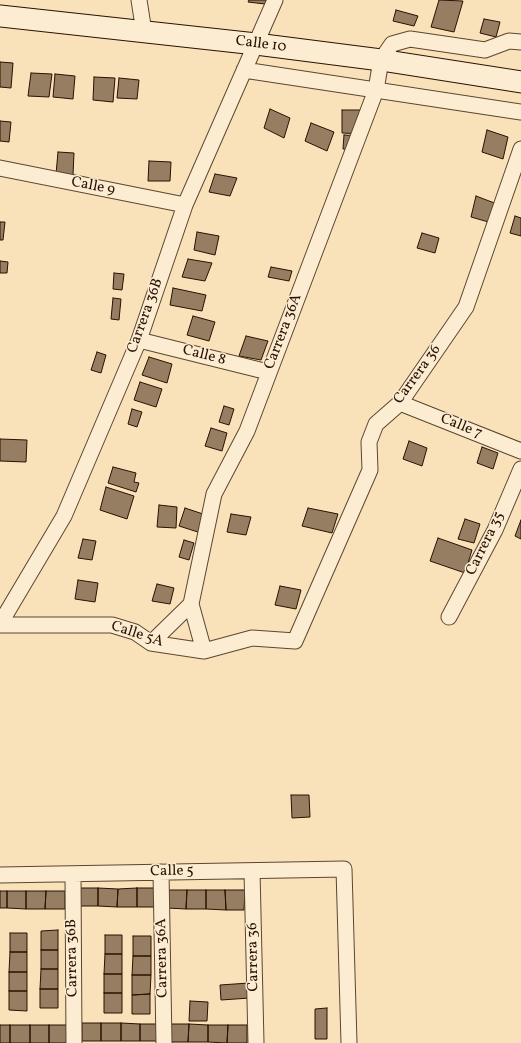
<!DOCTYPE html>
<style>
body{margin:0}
canvas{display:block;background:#f9e1b9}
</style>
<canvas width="521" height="1043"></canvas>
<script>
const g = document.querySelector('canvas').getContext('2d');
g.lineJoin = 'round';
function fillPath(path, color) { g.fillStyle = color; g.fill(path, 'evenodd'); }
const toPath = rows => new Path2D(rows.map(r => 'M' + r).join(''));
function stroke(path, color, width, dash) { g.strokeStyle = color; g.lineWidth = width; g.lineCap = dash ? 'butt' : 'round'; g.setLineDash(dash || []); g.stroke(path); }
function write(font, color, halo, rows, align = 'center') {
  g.font = font + ' Vollkorn,serif'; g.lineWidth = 3; g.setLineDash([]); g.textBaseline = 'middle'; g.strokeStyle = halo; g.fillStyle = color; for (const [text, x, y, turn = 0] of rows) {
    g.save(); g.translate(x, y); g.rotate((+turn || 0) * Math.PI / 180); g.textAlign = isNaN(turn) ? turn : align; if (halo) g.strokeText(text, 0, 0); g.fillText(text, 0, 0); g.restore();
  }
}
const building = toPath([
 [249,0,266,0,265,4,248,2,249,0],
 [439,0,463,1,454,32,431,27,439,0],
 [396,10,418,16,414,26,393,21,396,10],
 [484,19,500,22,496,37,480,33,484,19],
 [0,62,13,63,11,88,0,87,0,62],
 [31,73,52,74,49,97,28,96,31,73],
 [55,74,75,76,73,99,53,97,55,74],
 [94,77,115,78,113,102,93,100,94,77],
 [119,78,139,80,137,99,117,98,119,78],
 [270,109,290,118,284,138,264,128,270,109],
 [342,110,364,110,364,134,342,133,342,110],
 [0,121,11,122,9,142,0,141,0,121],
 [311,123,334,132,327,151,305,141,311,123],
 [487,130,508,137,503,159,482,152,487,130],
 [344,135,361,136,360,150,343,149,344,135],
 [58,152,74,153,73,175,56,174,58,152],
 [149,161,171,162,170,181,148,181,149,161],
 [215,174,237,178,230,196,209,192,215,174],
 [476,196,497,204,492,223,471,217,476,196],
 [515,216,521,218,521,236,510,233,515,216],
 [0,222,5,222,3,240,0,240,0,222],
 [197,232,219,236,215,255,194,250,197,232],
 [422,233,439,238,435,253,417,248,422,233],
 [188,259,212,263,205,281,182,277,188,259],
 [0,261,8,262,7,273,0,273,0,261],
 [271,267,292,271,289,281,268,277,271,267],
 [114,273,124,274,122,290,113,289,114,273],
 [173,288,206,295,202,311,170,305,173,288],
 [113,298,121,299,119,320,111,319,113,298],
 [193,316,215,322,209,341,187,335,193,316],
 [246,336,268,341,261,360,239,356,246,336],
 [97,352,106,355,101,373,91,370,97,352],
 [149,357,172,364,167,383,142,375,149,357],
 [140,382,162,389,156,407,134,400,140,382],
 [224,406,234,409,229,425,219,422,224,406],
 [132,409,142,412,137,427,128,424,132,409],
 [211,428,227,433,222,451,205,446,211,428],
 [0,439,27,440,26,462,0,461,0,439],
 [409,441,427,448,422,466,403,459,409,441],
 [482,447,498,453,493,469,477,463,482,447],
 [113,467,136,473,134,482,139,483,136,492,108,483,113,467],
 [106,487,134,496,127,519,100,510,106,487],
 [159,505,177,507,176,528,157,527,159,505],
 [185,508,206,515,201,533,179,526,185,508],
 [308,508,338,514,332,533,302,526,308,508],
 [231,514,251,517,246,535,227,532,231,514],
 [465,519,480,524,474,543,458,539,465,519],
 [521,520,521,539,515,536,521,520],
 [438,538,472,550,465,573,430,561,438,538],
 [83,539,96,541,92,560,78,558,83,539],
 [184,540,194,543,189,560,179,557,184,540],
 [78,580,98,583,95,602,75,599,78,580],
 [157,584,174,588,170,604,152,601,157,584],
 [280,586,301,590,296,609,275,605,280,586],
 [291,795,309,795,310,817,292,818,291,795],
 [79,888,98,888,98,906,78,906,79,888],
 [98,888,118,889,117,907,98,906,98,888],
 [137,888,137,907,117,907,118,889,137,888],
 [137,888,156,888,156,907,137,907,137,888],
 [167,890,187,890,186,909,167,908,167,890],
 [187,890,206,890,206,909,186,909,187,890],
 [206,890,225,890,226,910,206,909,206,890],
 [225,890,245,890,244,910,226,910,225,890],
 [0,891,7,891,7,908,0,908,0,891],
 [7,891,26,891,26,909,7,908,7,891],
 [26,891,46,891,45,909,26,909,26,891],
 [46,891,65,891,65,909,45,909,46,891],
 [58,930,58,950,41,950,41,931,58,930],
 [10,933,27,933,27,952,10,952,10,933],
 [105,935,122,935,122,954,105,954,105,935],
 [133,936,151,936,151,956,133,956,133,936],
 [41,950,58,950,58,969,41,969,41,950],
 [10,952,27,952,27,972,9,972,10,952],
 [105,954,122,954,122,974,104,974,105,954],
 [133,956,151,956,151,975,132,975,133,956],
 [41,969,58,969,58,989,40,989,41,969],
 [9,972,27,972,27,991,9,991,9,972],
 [104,974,122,974,122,993,104,993,104,974],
 [132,975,151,975,150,994,132,995,132,975],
 [249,983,250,998,221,1000,220,985,249,983],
 [40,989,58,989,58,1008,40,1008,40,989],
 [9,991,27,991,27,1011,9,1010,9,991],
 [104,993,122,993,122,1013,104,1013,104,993],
 [150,994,150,1014,132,1014,132,995,150,994],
 [190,1001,208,1002,207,1021,189,1021,190,1001],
 [327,1008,327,1039,315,1039,315,1009,327,1008],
 [82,1023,101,1023,101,1041,82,1041,82,1023],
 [101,1023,121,1023,121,1041,101,1041,101,1023],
 [121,1023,140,1024,140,1041,121,1041,121,1023],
 [140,1024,160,1024,159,1041,140,1041,140,1024],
 [170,1024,189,1024,188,1042,169,1042,170,1024],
 [189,1024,208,1025,208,1042,188,1042,189,1024],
 [0,1025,10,1025,10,1043,0,1043,0,1025],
 [10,1025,30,1025,30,1043,10,1043,10,1025],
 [30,1025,49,1025,49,1043,30,1043,30,1025],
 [49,1025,69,1025,69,1043,49,1043,49,1025],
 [208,1025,228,1025,227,1043,208,1042,208,1025],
 [228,1025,247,1025,247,1043,227,1043,228,1025]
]);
const street = toPath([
 [139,0,144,32],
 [244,70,521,112],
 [0,168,185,205],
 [139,340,268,372],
 [400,403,521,451],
 [449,617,495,530,521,469],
 [0,624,64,516,139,340,185,205,275,0],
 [0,625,112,625,135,632,151,643,204,651,252,638,295,641,370,470,369,442,376,424,400,403,466,307,521,149],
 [151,643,191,604],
 [204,651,191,604,214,494,247,431,376,90,381,60,392,44,410,39,485,50,509,41,521,42],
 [252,871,256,1043],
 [161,872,164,1043],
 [73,874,74,1043],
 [0,875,344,869,349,1043]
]);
const secondary = toPath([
 [0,16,256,44,381,60,521,82]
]);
const streetNames = [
 ["Calle 10",261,45,7],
 ["Calle 9",93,187,11],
 ["Carrera 36B",146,316,-70],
 ["Carrera 36A",284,332,-69],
 ["Calle 8",204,356,14],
 ["Carrera 36",418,375,-54],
 ["Calle 7",461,427,22],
 ["Carrera 35",486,544,-64],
 ["Calle 5A",137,635,18],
 ["Calle 5",172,872,-1],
 ["Carrera 36",254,957,-91],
 ["Carrera 36B",73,958,-91],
 ["Carrera 36A",163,958,-91]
];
fillPath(building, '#957e61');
stroke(building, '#291202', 1);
stroke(street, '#5d4630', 17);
stroke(secondary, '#291202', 23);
stroke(street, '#fbecd2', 15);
stroke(secondary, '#fbecd2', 21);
write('15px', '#291202', '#fbecd2', streetNames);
</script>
